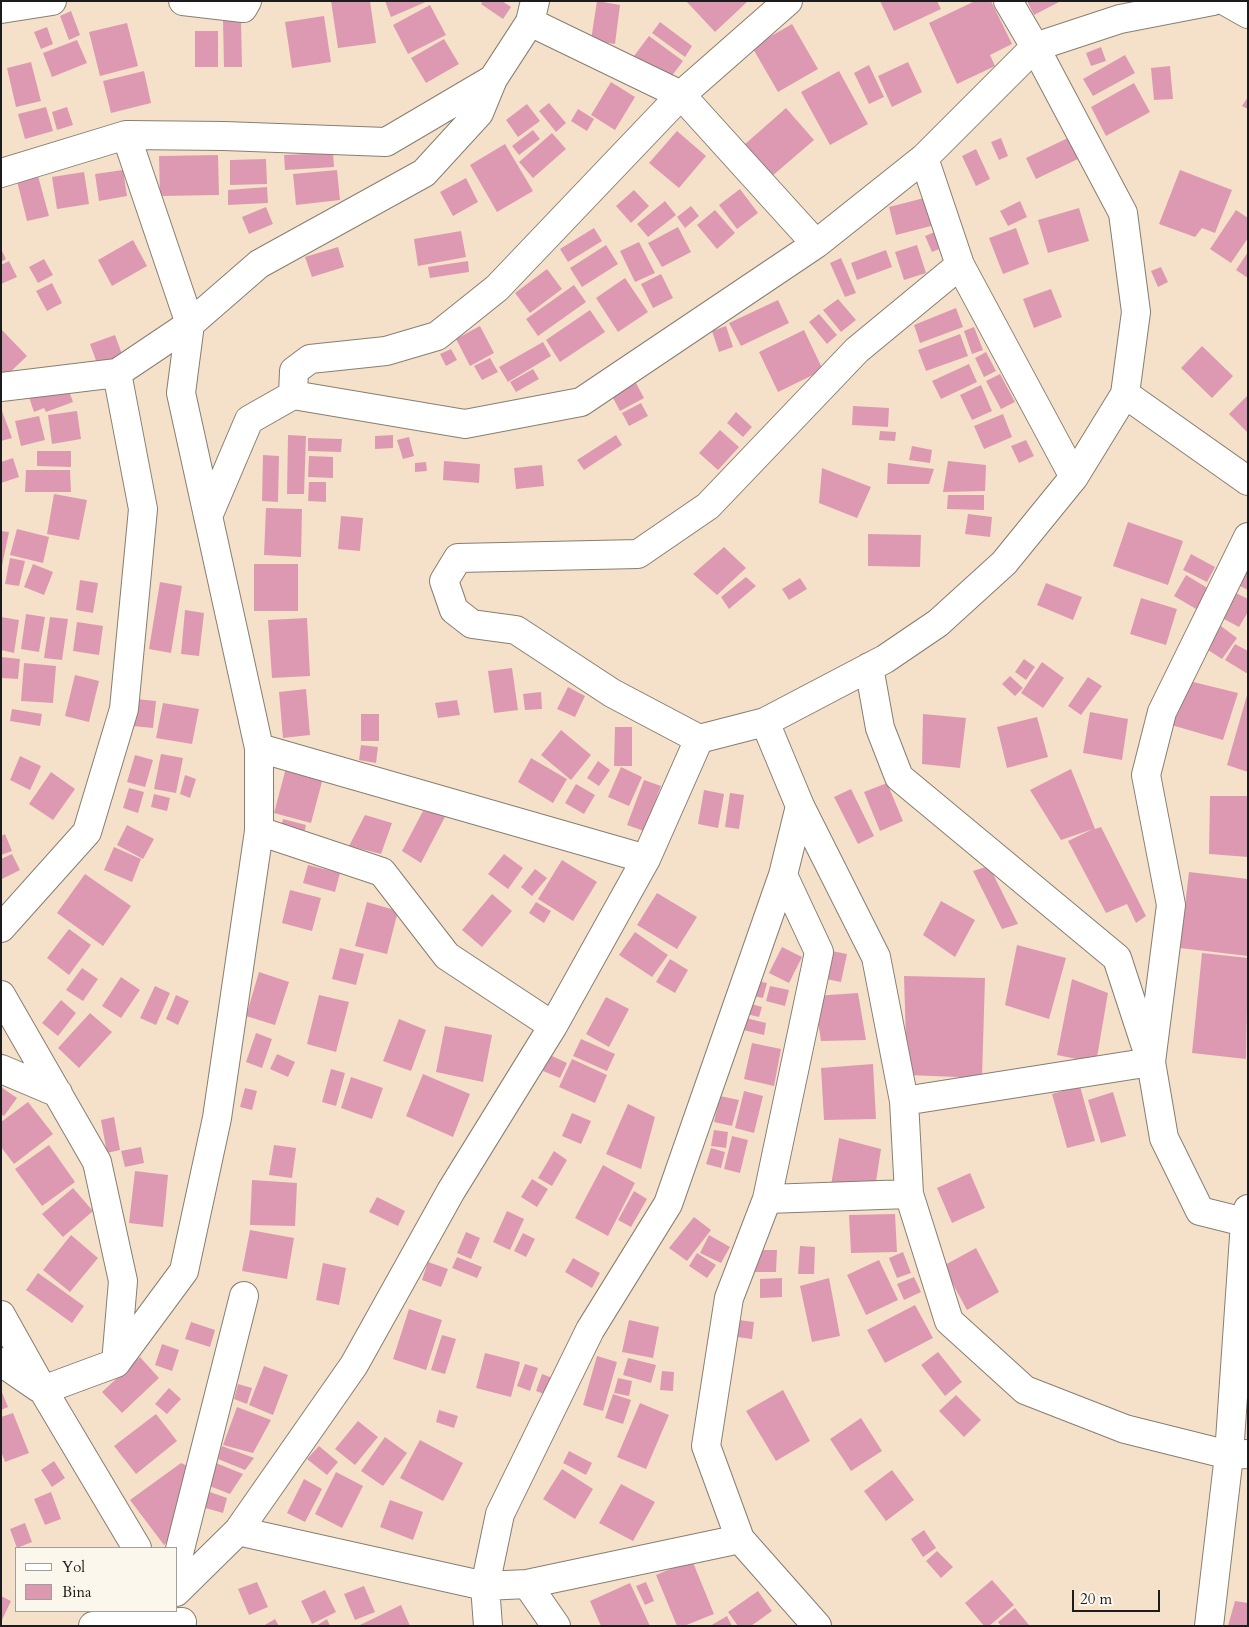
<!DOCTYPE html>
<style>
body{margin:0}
#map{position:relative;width:1249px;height:1627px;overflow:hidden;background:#f5e1c9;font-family:Cardo,serif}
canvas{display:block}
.frame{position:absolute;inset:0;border:2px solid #1c1c1c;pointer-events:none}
.legend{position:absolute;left:15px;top:1547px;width:162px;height:65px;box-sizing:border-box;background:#fbf7ec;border:1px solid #a29f99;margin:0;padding:6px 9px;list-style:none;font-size:15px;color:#1c1c1c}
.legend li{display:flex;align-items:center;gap:10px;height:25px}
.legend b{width:25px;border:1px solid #a29f99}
.scale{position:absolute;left:1072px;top:1590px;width:88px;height:22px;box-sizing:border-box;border:2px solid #1c1c1c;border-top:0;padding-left:6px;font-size:15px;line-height:18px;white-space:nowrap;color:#1c1c1c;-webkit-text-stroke:4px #fbf7ec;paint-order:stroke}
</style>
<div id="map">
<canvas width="1249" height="1627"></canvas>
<div class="frame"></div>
<ul class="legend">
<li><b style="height:6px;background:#fff"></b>Yol</li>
<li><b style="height:14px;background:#de99b2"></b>Bina</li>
</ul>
<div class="scale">20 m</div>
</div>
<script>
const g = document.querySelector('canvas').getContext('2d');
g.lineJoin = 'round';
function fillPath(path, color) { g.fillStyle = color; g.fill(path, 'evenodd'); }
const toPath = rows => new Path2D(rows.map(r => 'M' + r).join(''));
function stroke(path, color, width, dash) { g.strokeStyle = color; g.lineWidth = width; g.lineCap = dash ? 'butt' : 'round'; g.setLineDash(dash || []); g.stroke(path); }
const building = toPath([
 [331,1,370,1,376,43,338,48],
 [385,1,428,1,391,17],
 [483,1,502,1,511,7,503,19,481,4],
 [597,1,620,5,615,44,591,40],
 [686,1,748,1,715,32],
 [880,1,937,1,941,9,894,31],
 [975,1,991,1,1012,44,990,55,995,66,957,84,929,23],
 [1027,1,1061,1,1034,15],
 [430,5,446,35,408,54,393,25],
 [71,11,80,35,69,40,60,16],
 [324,16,331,62,292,68,285,22],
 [223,20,241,20,242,67,224,67],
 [660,22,692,46,685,57,652,33],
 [127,23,138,66,100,76,89,32],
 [792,24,818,69,778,92,752,47],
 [47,27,53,44,41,49,34,32],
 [195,31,218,31,218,67,195,67],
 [649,36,683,61,668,81,634,56],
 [444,39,459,64,426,83,411,58],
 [77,40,87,63,52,77,43,53],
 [1101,47,1106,61,1091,66,1086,53],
 [1125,55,1135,73,1093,96,1083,79],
 [31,62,41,101,16,107,7,68],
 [908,62,922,92,892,107,878,76],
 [869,65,884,97,869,104,854,73],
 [1170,66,1173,99,1154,100,1151,68],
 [144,71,151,103,111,113,103,81],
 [839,71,868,124,830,145,801,92],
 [611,82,635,97,615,130,591,115],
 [1134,83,1150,112,1106,136,1091,107],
 [1248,97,1248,109,1242,106],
 [549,103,566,123,556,132,539,111],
 [527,104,540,121,518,137,506,120],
 [46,107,53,131,25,139,18,114],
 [67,107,73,125,57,130,52,112],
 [786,108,814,140,771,177,744,145],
 [578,109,594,119,587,131,571,121],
 [533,130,540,139,519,155,512,146],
 [677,131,706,156,679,188,649,163],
 [552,133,566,149,533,178,519,162],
 [1001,138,1008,156,999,160,991,142],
 [1068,138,1078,159,1036,179,1026,158],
 [505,144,533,191,497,212,470,165],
 [976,149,990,179,976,186,962,156],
 [333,153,334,167,285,170,284,155],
 [218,155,219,195,160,196,159,156],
 [266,159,267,184,230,185,230,160],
 [123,170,127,196,99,201,95,174],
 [337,170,340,200,296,205,293,174],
 [1180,170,1232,190,1215,233,1202,228,1195,237,1159,224],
 [84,172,89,204,57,209,52,177],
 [38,176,49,216,27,221,17,181],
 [466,178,478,202,453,216,440,192],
 [267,187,268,203,228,205,228,190],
 [740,189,758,213,737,229,719,205],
 [634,190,649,206,631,223,616,206],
 [932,196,939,224,896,235,889,207],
 [665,201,676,215,648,237,637,224],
 [1020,201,1027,217,1008,226,1000,211],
 [691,206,699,216,685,228,677,217],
 [266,207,273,224,249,234,242,217],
 [1079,208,1089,241,1048,253,1038,220],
 [715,210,735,233,717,249,697,225],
 [1236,210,1248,218,1248,238,1231,263,1210,249],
 [678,227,691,252,662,267,648,243],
 [594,228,602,241,568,262,560,249],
 [1016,228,1029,264,1003,274,989,238],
 [942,229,949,245,932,252,925,236],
 [461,231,466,257,418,266,414,239],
 [133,240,147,266,112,286,98,260],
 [639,242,655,273,635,282,620,251],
 [606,245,618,264,582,287,570,268],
 [917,245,926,273,904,280,895,252],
 [338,247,344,267,312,277,305,257],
 [1,249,6,259,1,262],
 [886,250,892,267,857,280,851,263],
 [1248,252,1248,278,1236,270],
 [841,258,856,293,845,297,830,263],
 [44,259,53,275,38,283,29,267],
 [9,261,17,277,1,284,1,265],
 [468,261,469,272,430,278,428,267],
 [1161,267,1168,282,1158,287,1151,271],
 [547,269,562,289,530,313,515,293],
 [661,274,673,298,653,308,641,284],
 [625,278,648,312,618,332,596,298],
 [52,283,62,303,47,311,36,291],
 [574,285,586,302,538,336,526,319],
 [1051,289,1062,317,1034,328,1023,299],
 [838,299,856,320,841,332,823,310],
 [778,300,789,323,741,346,729,323],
 [956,308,963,327,920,343,914,325],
 [590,310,605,332,560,362,546,340],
 [819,314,837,335,827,344,809,322],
 [480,326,494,353,470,366,456,339],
 [726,326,733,347,719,352,712,331],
 [974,327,983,350,972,354,964,331],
 [1,329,27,356,3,379,1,377],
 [804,330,823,370,778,392,759,352],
 [960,334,968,356,926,371,918,350],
 [115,335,123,357,98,366,90,344],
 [543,342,551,356,508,382,499,367],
 [1202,346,1233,376,1212,398,1181,368],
 [451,349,457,360,446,366,440,354],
 [986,352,996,371,984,377,975,358],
 [490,358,498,372,482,380,474,366],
 [969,364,977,382,941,399,932,381],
 [533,369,539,379,516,392,510,382],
 [1000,374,1015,402,1001,409,986,381],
 [66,383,73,402,46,412,44,408,34,412,29,397],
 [636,383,644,398,620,411,612,396],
 [981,385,992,411,972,420,960,395],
 [1248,395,1248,433,1229,414],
 [641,403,648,416,629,426,622,413],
 [853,406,889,408,888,427,852,425],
 [1,408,12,438,1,441],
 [77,411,81,439,52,444,48,415],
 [736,412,752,427,743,437,727,423],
 [1003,414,1012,437,984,449,974,426],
 [39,416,45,440,21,446,15,421],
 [720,430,739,447,718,470,699,453],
 [880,431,896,432,895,441,879,440],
 [288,435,306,436,304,494,287,494],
 [393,435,393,448,375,449,375,436],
 [616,435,622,445,584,470,577,460],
 [409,437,414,456,403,459,397,440],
 [308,438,342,439,341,452,308,451],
 [1026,440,1034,456,1019,463,1011,446],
 [912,446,932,450,930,463,909,460],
 [37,451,71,451,71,467,37,466],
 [263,455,279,456,278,502,262,501],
 [309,456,333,457,333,478,308,477],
 [13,458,19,477,1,483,1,462],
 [444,461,480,464,479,483,443,480],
 [948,461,986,465,985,491,943,492],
 [426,462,427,471,415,472,415,463],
 [888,463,934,469,929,484,887,484],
 [542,465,544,486,516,489,514,468],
 [822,468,871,487,857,518,819,503],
 [26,470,70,470,71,492,25,492],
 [309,482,326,482,326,502,308,501],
 [54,494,87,500,79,540,47,534],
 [948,495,984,495,984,510,947,509],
 [266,508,302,509,301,557,264,555],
 [968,514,992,517,990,537,965,534],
 [341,516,363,518,360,551,338,549],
 [1128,522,1183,541,1168,585,1113,566],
 [17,529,49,537,43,563,10,555],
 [1,531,9,532,2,566,1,566],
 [868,534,921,535,920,567,868,566],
 [724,547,746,568,717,595,693,574],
 [1191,554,1215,567,1207,582,1183,570],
 [10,558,25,561,19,586,5,584],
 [33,564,53,572,44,595,24,587],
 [254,564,298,564,298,611,254,611],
 [1248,567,1248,590,1238,585],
 [1186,575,1209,589,1196,609,1174,596],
 [746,577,756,586,729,609,721,597],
 [800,578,807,589,789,600,782,589],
 [80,580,98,583,93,613,76,610],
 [160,582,182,586,171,653,149,649],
 [1046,583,1082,597,1073,620,1037,605],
 [1236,593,1248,599,1248,612,1239,627,1222,618],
 [1141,598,1177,609,1166,645,1130,634],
 [185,610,204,613,199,656,181,654],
 [26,614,45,617,39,652,21,649],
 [1,617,19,620,14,653,1,650],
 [50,617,68,619,62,660,44,658],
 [307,618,310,676,272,678,268,620],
 [77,622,103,626,99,655,73,651],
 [1221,626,1237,638,1222,659,1205,648],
 [1235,644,1248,651,1248,674,1225,660],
 [1,657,20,659,18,679,1,678],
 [1024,659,1035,667,1026,680,1015,672],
 [1042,662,1064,678,1043,708,1021,693],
 [24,663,56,666,53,703,21,701],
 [512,668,518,710,494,713,488,671],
 [75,675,99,681,89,722,65,716],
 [1010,676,1023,688,1015,696,1002,684],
 [1088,677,1102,686,1081,715,1068,706],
 [1181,679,1238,693,1223,740,1168,724],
 [568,687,585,696,575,717,557,709],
 [306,689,310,735,283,738,279,692],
 [541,692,542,709,525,710,523,694],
 [1247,695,1248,695,1248,772,1227,765],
 [136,699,156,701,153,728,133,726],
 [457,700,460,715,438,718,435,703],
 [163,703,199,709,192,744,156,738],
 [12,709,42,714,40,726,10,721],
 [1090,712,1128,719,1122,760,1083,753],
 [361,714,379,714,379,741,361,741],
 [923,714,966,718,960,768,922,764],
 [1037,717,1048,757,1007,768,997,727],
 [615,727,632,727,632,766,614,766],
 [561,730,591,755,571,780,541,755],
 [361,745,378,747,376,763,359,760],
 [161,754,183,758,176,793,154,789],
 [135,755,153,760,145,787,127,782],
 [20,756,41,766,30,790,10,780],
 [531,758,567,779,553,803,518,782],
 [598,761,610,770,599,786,587,778],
 [621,767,642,777,629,806,608,797],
 [286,768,323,778,311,823,274,813],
 [1071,769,1095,829,1101,827,1146,916,1136,923,1127,904,1106,913,1068,841,1093,829,1061,840,1030,790],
 [51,772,75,789,53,820,29,804],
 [185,775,196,779,190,798,180,794],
 [644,780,661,786,644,831,627,825],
 [887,783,903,821,880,831,864,792],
 [576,784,595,795,584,814,565,803],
 [129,788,144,792,138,813,123,808],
 [851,789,874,836,858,844,834,797],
 [704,790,724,794,718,828,698,824],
 [730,793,744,795,739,829,725,827],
 [154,794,170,798,167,811,151,807],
 [1210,796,1248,796,1248,857,1209,854],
 [423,811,446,815,421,863,402,851],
 [365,815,392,823,381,854,349,846],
 [283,819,306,825,303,837,280,831],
 [127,825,154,839,143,859,117,845],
 [5,834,12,851,1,855,1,836],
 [114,847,141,859,132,882,104,870],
 [12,854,20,870,2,879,1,859],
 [504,854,523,868,508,889,488,874],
 [562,860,597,882,573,921,538,899],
 [308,865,340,873,335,892,303,883],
 [989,866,1018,924,1002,929,973,871],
 [535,869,547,878,532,896,521,887],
 [1189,872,1248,879,1248,956,1180,948],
 [85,874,131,906,103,946,57,913],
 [290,890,321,898,312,931,282,923],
 [657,893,697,917,677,949,637,925],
 [492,894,512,911,482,947,462,930],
 [941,901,975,920,955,957,923,935],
 [367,902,398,911,387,954,355,946],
 [536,902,551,911,544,923,529,913],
 [69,929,91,945,69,975,47,958],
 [635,932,668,955,652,977,619,955],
 [1017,945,1066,958,1049,1019,1005,1005],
 [782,947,802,957,789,983,769,973],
 [340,948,364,954,356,985,332,979],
 [832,951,847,954,841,982,826,979],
 [1202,953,1248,958,1246,1059,1192,1053],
 [670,959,688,970,675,993,656,982],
 [82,968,98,979,83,1001,66,990],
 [259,972,289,982,275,1025,246,1016],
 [904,976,985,978,982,1078,907,1075],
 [121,977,140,990,121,1018,102,1006],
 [1072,979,1108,993,1096,1063,1057,1055],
 [752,980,767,983,763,998,748,995],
 [155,986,170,993,156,1025,140,1018],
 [770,986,789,990,785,1006,766,1001],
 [858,993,866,1040,821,1041,814,996],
 [176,995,189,1001,178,1025,166,1019],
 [319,995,349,1002,336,1052,307,1044],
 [606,997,629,1009,609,1047,586,1034],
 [61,1000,76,1013,58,1036,42,1023],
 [745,1002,762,1007,759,1017,742,1013],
 [90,1013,112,1032,79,1068,58,1048],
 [742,1017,766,1023,764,1035,739,1029],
 [399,1019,426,1030,411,1071,383,1061],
 [445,1026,492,1035,483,1082,436,1072],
 [256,1033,272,1039,262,1068,246,1062],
 [581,1039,615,1054,607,1071,573,1056],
 [752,1043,781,1049,774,1086,744,1079],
 [277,1054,295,1062,288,1077,270,1069],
 [550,1055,567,1063,560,1078,543,1071],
 [572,1059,607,1075,595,1103,559,1087],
 [873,1064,876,1119,824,1120,821,1068],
 [331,1069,345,1073,336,1106,322,1102],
 [423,1074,470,1094,453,1137,406,1116],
 [351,1077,383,1088,372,1119,341,1108],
 [1080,1086,1095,1141,1067,1148,1052,1094],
 [1,1087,17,1098,4,1116,1,1114],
 [245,1088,257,1091,252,1110,240,1107],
 [744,1091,763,1096,754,1133,735,1128],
 [1113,1092,1126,1136,1101,1143,1088,1100],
 [720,1096,739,1100,732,1126,714,1122],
 [28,1102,53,1134,14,1164,1,1147,1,1122],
 [628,1104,655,1117,641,1169,606,1154],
 [572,1113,591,1121,581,1144,562,1136],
 [114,1117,120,1150,107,1153,101,1120],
 [714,1130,728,1132,726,1148,711,1146],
 [732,1136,748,1140,740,1173,724,1169],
 [839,1138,881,1149,875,1188,831,1185],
 [49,1145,75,1182,42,1206,15,1169],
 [274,1145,296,1148,292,1178,269,1175],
 [141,1147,144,1163,125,1167,121,1151],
 [711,1148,725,1152,721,1168,706,1164],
 [554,1151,567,1160,552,1186,538,1178],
 [603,1165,635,1183,608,1236,575,1218],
 [135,1171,168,1175,163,1227,129,1223],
 [970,1173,985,1208,952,1223,937,1188],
 [532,1179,548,1189,537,1207,521,1197],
 [252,1180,297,1183,295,1226,250,1225],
 [73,1188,93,1211,63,1237,42,1214],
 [634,1191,647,1199,631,1227,618,1220],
 [377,1197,405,1211,398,1226,369,1212],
 [507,1211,524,1219,510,1250,493,1242],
 [895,1214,897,1252,851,1253,849,1215],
 [694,1217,711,1230,687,1261,669,1248],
 [250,1230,294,1238,287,1279,242,1271],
 [466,1232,480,1238,471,1259,457,1253],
 [523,1233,535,1239,526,1257,514,1251],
 [71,1235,98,1258,70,1292,43,1270],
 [709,1235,730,1247,721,1263,700,1253],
 [800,1246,815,1247,814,1274,798,1274],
 [976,1248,999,1292,967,1310,943,1266],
 [755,1250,777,1250,776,1272,754,1272],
 [903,1252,911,1273,897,1278,889,1258],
 [697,1253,716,1265,707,1278,689,1266],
 [457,1257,482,1267,477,1278,452,1268],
 [573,1258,600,1273,592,1288,565,1272],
 [879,1260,898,1300,866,1315,847,1275],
 [428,1262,448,1269,441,1287,422,1280],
 [323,1263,346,1268,339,1305,316,1300],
 [38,1273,84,1306,72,1323,26,1290],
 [914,1277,921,1292,904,1300,897,1284],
 [782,1278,782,1297,760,1298,760,1279],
 [829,1278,840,1336,812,1342,800,1286],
 [915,1305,933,1338,885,1363,867,1330],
 [409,1309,442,1320,426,1370,393,1359],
 [629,1320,659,1327,653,1358,622,1352],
 [739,1320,754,1322,752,1339,737,1337],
 [191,1322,215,1330,210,1347,185,1339],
 [442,1335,456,1339,445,1374,431,1370],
 [162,1344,179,1350,172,1371,155,1365],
 [938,1352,962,1382,945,1396,921,1365],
 [485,1353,520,1362,511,1397,476,1388],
 [597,1356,617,1362,603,1411,583,1405],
 [140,1357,159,1378,122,1413,102,1392],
 [628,1358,656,1365,651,1383,623,1375],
 [525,1364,538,1368,530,1391,517,1386],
 [264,1366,288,1375,273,1415,249,1405],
 [662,1371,674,1372,673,1391,660,1390],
 [542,1374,558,1380,552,1397,536,1391],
 [618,1378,632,1381,629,1396,614,1393],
 [238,1384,252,1388,247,1404,234,1399],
 [169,1388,181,1399,167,1414,155,1404],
 [1,1390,8,1407,1,1410],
 [783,1390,810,1441,776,1461,746,1411],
 [613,1394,631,1400,623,1424,605,1418],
 [956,1395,981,1420,964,1437,939,1411],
 [640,1403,669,1415,646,1469,617,1457],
 [237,1407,271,1420,253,1453,223,1445],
 [439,1410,458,1416,454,1428,436,1422],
 [13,1413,29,1453,5,1462,1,1451,1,1417],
 [156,1414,177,1441,136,1474,114,1446],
 [861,1418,882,1451,851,1471,830,1439],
 [358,1421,378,1437,355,1465,335,1449],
 [385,1437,407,1453,383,1486,361,1471],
 [420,1440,463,1463,443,1501,400,1478],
 [222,1446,254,1458,245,1470,218,1459],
 [319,1446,338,1462,327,1475,307,1459],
 [569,1451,592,1463,586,1475,563,1463],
 [54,1461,65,1478,52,1487,41,1470],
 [181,1463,194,1469,179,1530,164,1545,130,1500],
 [216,1463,243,1474,230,1494,207,1485],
 [562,1469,593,1489,575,1519,543,1499],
 [892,1470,914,1500,886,1521,864,1491],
 [336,1472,363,1486,342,1528,315,1514],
 [304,1479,322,1489,305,1522,287,1513],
 [621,1484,655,1502,633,1541,599,1523],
 [207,1491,227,1498,223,1513,202,1507],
 [51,1492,61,1519,45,1525,34,1499],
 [390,1500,423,1512,413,1540,380,1527],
 [25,1523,32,1542,17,1548,10,1529],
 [924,1530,936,1548,923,1557,911,1539],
 [937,1551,953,1567,941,1578,926,1561],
 [692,1560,714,1614,684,1626,677,1626,656,1575],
 [992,1580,1014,1605,989,1626,984,1626,965,1603],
 [257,1582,268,1607,249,1615,238,1589],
 [646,1582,654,1601,645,1605,636,1586],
 [630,1583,650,1626,601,1626,590,1601],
 [364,1586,375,1612,355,1620,344,1594],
 [325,1590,336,1612,312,1624,301,1601],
 [758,1591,772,1611,751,1626,738,1626,728,1612],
 [1,1596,11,1601,1,1622],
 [1235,1601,1248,1603,1248,1626,1228,1626],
 [401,1605,410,1626,358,1626],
 [1015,1608,1029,1625,1001,1626,998,1622],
 [727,1616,732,1626,710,1626],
 [275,1619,279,1626,263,1626],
 [327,1619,330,1626,316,1626]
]);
const minor = toPath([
 [183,1,243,8,247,1],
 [1225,1,1248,14],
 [1,9,52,1],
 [530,22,681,95,816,244],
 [924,158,960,265,1074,477],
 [1,173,126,135,224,136,386,142,493,79],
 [1,387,117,373],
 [1125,394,1248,481],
 [293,395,294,371,310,359,386,351,437,336,497,288,681,95,788,1],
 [209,514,249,420,293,395,465,424,581,402,816,244,924,158,1035,47,1120,19,1213,1],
 [1248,537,1162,712,1146,775,1171,905,1151,1062,1164,1138,1200,1211,1248,1223],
 [869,667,880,728,899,777,1117,958,1151,1062,904,1101],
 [699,739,612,693,516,630,472,624,454,610,444,581,458,558,638,554,708,506,857,350,960,265],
 [259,748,646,859],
 [800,806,876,957,904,1101,909,1194,949,1321,1025,1390,1125,1429,1229,1455,1248,1454],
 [259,831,382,872,447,956,553,1026],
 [783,875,819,952,767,1199,729,1298,706,1446,740,1539,817,1626],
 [1,928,87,832,124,709,143,509,117,373,190,324,126,135],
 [1,995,97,1162,123,1281,116,1363],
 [1,1069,58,1093],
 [767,1199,909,1194],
 [1,1315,43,1390,137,1548],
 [1,1362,39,1388],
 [43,1390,116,1363,184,1271,217,1118,259,831,259,748,181,393,190,324,259,264,424,173,479,113,493,79,530,22,535,1],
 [238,1531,485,1586,527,1584,740,1539],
 [176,1565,244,1296],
 [527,1584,556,1626],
 [176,1592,238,1531,354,1365,451,1191,553,1026,646,859,699,739,765,722,885,659,938,623,1004,563,1074,477,1125,394,1136,312,1123,213,1035,47,1008,1],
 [93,1626,182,1622],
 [488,1626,485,1586,500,1514,590,1330,668,1204,783,875,800,806,765,722],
 [1209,1626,1229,1455,1245,1222,1248,1209]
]);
fillPath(building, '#de99b2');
stroke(minor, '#887e72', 30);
stroke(minor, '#fff', 28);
</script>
